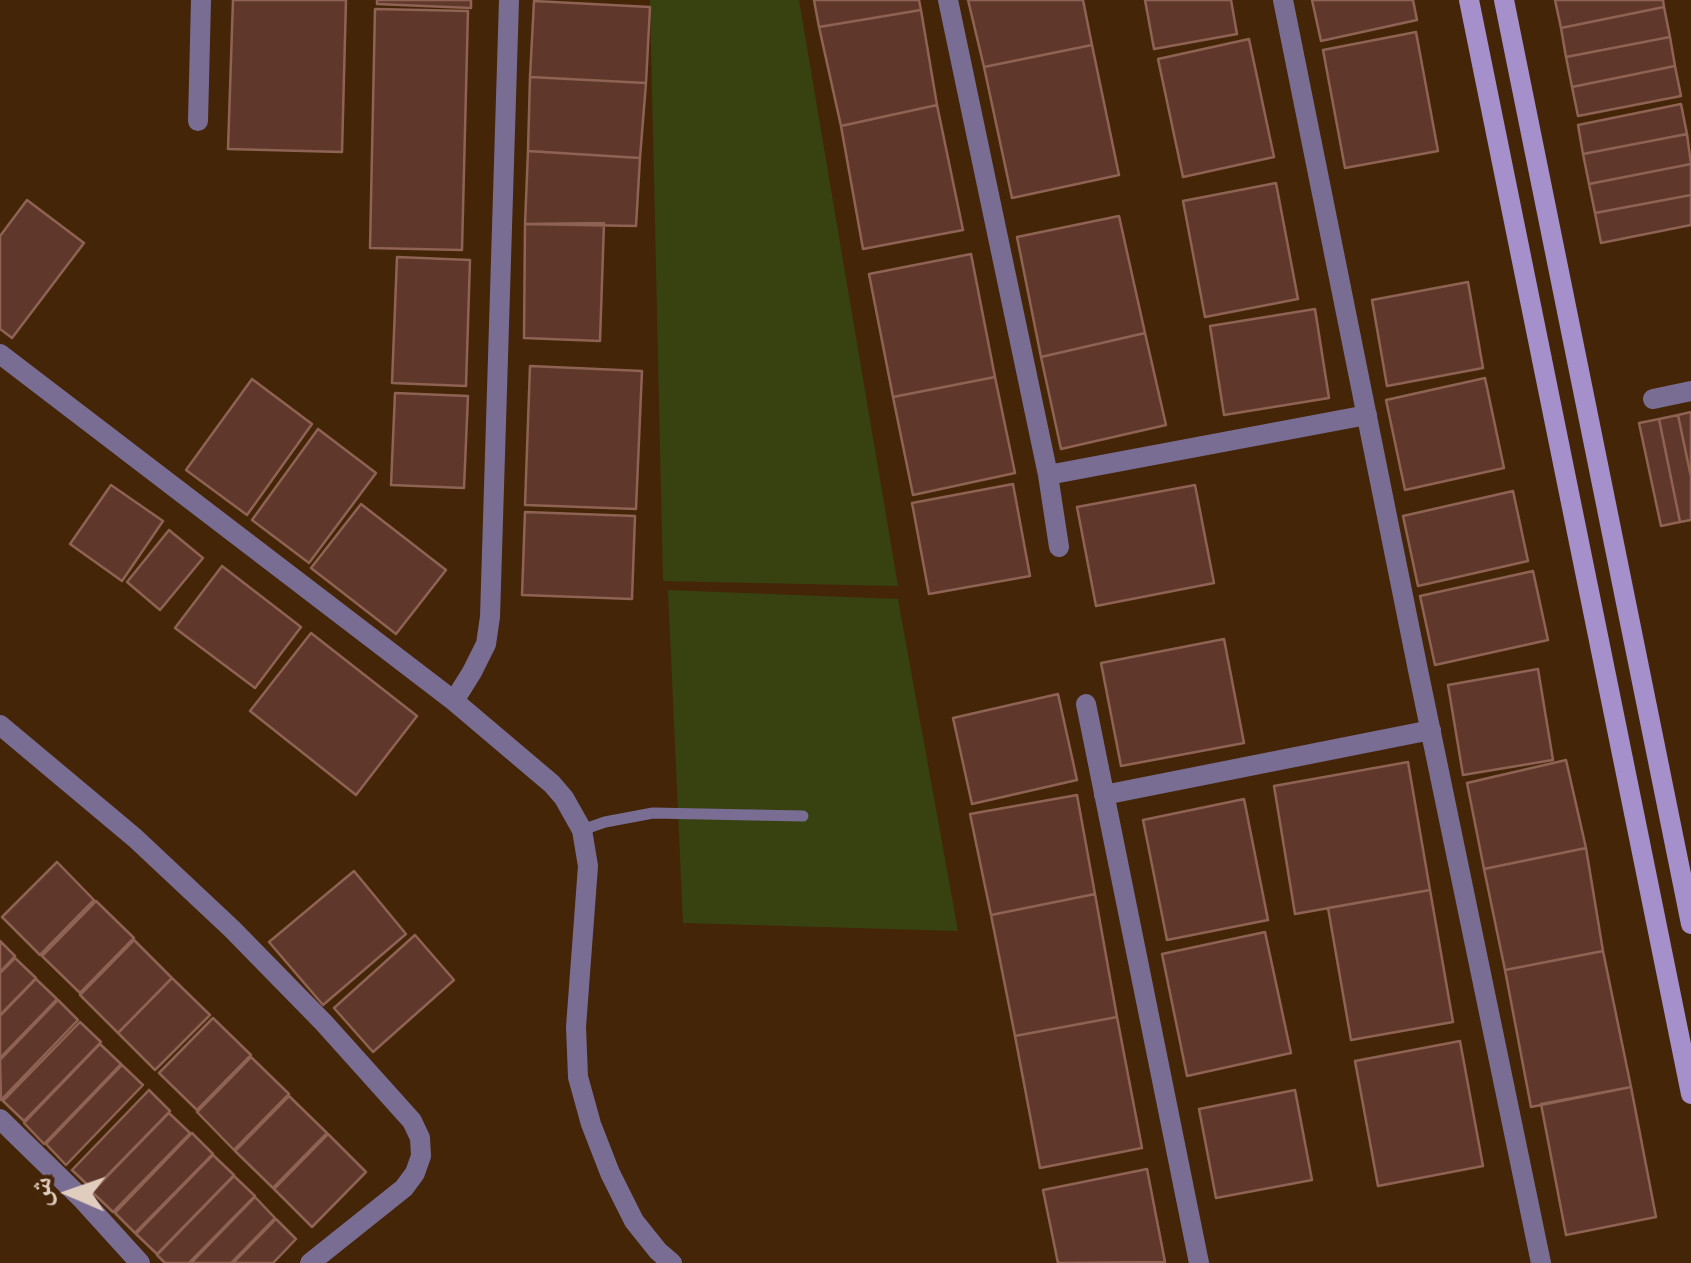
<!DOCTYPE html>
<meta charset="utf-8">
<style>
body{margin:0}
#map{position:relative;width:1691px;height:1263px;overflow:hidden;background:#442508;font-family:"Public Sans","Noto Naskh Arabic",sans-serif}
canvas{display:block}
.north{position:absolute;left:20px;top:1143px;width:100px;height:100px;-webkit-text-stroke:8px #442508;paint-order:stroke;rotate:272deg;font-size:28px;font-weight:700;line-height:40px;text-align:center;color:#e1cdbe}
.north::after{content:'';display:block;margin:auto;width:35px;height:45px;background:#e1cdbe;clip-path:polygon(50% 0,100% 100%,50% 72%,0 100%)}
</style>
<div id="map">
<canvas width="1691" height="1263"></canvas>
<div class="north">ش</div>
</div>
<script>
const g = document.querySelector('canvas').getContext('2d');
g.lineJoin = 'round';
function fillPath(path, color) { g.fillStyle = color; g.fill(path, 'evenodd'); }
const toPath = rows => new Path2D(rows.map(r => 'M' + r).join(''));
function stroke(path, color, width, dash) { g.strokeStyle = color; g.lineWidth = width; g.lineCap = dash ? 'butt' : 'round'; g.setLineDash(dash || []); g.stroke(path); }
const green = toPath([
 [650,0,799,0,898,586,663,581],
 [668,590,898,599,958,931,683,923]
]);
const building = toPath([
 [233,0,346,0,342,152,228,149,233,0],
 [377,0,471,0,471,8,377,4,377,0],
 [814,0,919,0,921,10,819,27,814,0],
 [968,0,1083,0,1092,45,984,67,968,0],
 [1145,0,1231,0,1237,34,1154,49,1145,0],
 [1312,0,1413,0,1417,20,1321,41,1312,0],
 [1555,0,1663,0,1664,7,1561,28,1555,0],
 [534,1,650,7,646,83,530,77,534,1],
 [1664,7,1670,37,1566,57,1561,28,1664,7],
 [375,9,468,11,462,250,370,248,375,9],
 [921,10,937,105,841,126,819,27,921,10],
 [1416,32,1438,151,1345,168,1323,50,1416,32],
 [1670,37,1675,66,1572,87,1566,57,1670,37],
 [1249,39,1274,157,1183,177,1158,59,1249,39],
 [1092,45,1119,175,1012,198,984,67,1092,45],
 [1675,66,1681,96,1578,116,1572,87,1675,66],
 [530,77,646,83,640,158,528,151,530,77],
 [1681,104,1687,134,1583,154,1578,125,1681,104],
 [937,105,963,230,863,249,841,126,937,105],
 [1687,134,1691,164,1589,184,1583,154,1687,134],
 [528,151,640,158,636,226,525,224,528,151],
 [1691,164,1691,195,1595,213,1589,184,1691,164],
 [1276,183,1298,299,1205,317,1183,201,1276,183],
 [1691,195,1691,225,1601,243,1595,213,1691,195],
 [27,200,84,243,12,338,0,329,0,236,27,200],
 [1119,216,1145,333,1041,357,1017,237,1119,216],
 [604,223,600,341,524,338,525,224,604,223],
 [971,254,995,377,893,397,869,274,971,254],
 [397,257,470,260,466,386,392,383,397,257],
 [1468,282,1483,368,1387,386,1372,300,1468,282],
 [1315,309,1329,398,1224,415,1210,326,1315,309],
 [1145,333,1166,425,1061,449,1041,357,1145,333],
 [530,366,642,371,636,509,525,505,530,366],
 [995,377,1015,473,913,495,893,397,995,377],
 [1485,378,1504,468,1405,490,1386,400,1485,378],
 [252,379,312,424,247,515,186,470,252,379],
 [395,393,468,396,464,488,391,485,395,393],
 [1691,412,1691,477,1678,415,1691,412],
 [1678,415,1691,477,1691,520,1680,522,1659,419,1678,415],
 [1659,419,1680,522,1661,526,1639,423,1659,419],
 [318,429,376,473,309,563,252,520,318,429],
 [1013,484,1030,576,929,594,912,503,1013,484],
 [111,485,163,521,122,581,70,544,111,485],
 [1195,485,1214,583,1096,606,1077,507,1195,485],
 [1513,491,1528,561,1418,586,1403,516,1513,491],
 [361,504,446,570,396,634,311,568,361,504],
 [525,512,635,516,632,599,522,595,525,512],
 [169,530,203,558,160,610,127,582,169,530],
 [222,566,301,627,255,688,175,628,222,566],
 [1533,571,1548,640,1435,665,1420,596,1533,571],
 [311,633,417,716,356,795,250,711,311,633],
 [1224,639,1244,743,1121,766,1101,663,1224,639],
 [1538,669,1553,760,1463,775,1448,685,1538,669],
 [1058,694,1077,780,972,804,953,718,1058,694],
 [1566,760,1586,848,1484,869,1467,783,1566,760],
 [1408,762,1430,890,1295,914,1274,786,1408,762],
 [1077,795,1095,894,991,915,970,814,1077,795],
 [1244,799,1268,920,1167,940,1143,820,1244,799],
 [1586,848,1603,951,1505,970,1484,869,1586,848],
 [57,862,94,900,40,955,2,917,57,862],
 [354,871,406,934,323,1005,269,942,354,871],
 [1430,890,1453,1022,1351,1040,1328,908,1430,890],
 [1095,894,1117,1017,1015,1036,991,915,1095,894],
 [96,901,134,938,80,993,42,956,96,901],
 [1265,932,1291,1053,1187,1076,1162,954,1265,932],
 [415,935,454,980,373,1052,334,1008,415,935],
 [134,940,172,978,118,1033,80,995,134,940],
 [0,941,15,956,0,972,0,941],
 [1603,951,1631,1087,1531,1107,1505,970,1603,951],
 [15,958,36,978,0,1015,0,973,15,958],
 [172,978,210,1015,155,1070,118,1033,172,978],
 [36,979,57,999,0,1058,0,1016,36,979],
 [58,1000,78,1020,1,1100,0,1060,58,1000],
 [1117,1017,1142,1148,1040,1168,1015,1036,1117,1017],
 [213,1018,251,1055,197,1110,159,1073,213,1018],
 [80,1022,101,1042,24,1121,3,1101,80,1022],
 [1460,1041,1483,1166,1378,1186,1355,1061,1460,1041],
 [100,1044,121,1064,44,1144,24,1123,100,1044],
 [251,1057,289,1094,234,1150,197,1112,251,1057],
 [122,1065,143,1085,66,1165,46,1144,122,1065],
 [1631,1087,1656,1217,1566,1235,1541,1104,1631,1087],
 [149,1090,170,1111,93,1190,72,1170,149,1090],
 [1295,1090,1312,1180,1216,1198,1199,1109,1295,1090],
 [289,1096,327,1133,273,1188,235,1151,289,1096],
 [169,1113,190,1133,113,1212,92,1192,169,1113],
 [192,1133,213,1154,135,1233,115,1213,192,1133],
 [328,1134,366,1172,312,1227,274,1189,328,1134],
 [213,1155,234,1175,157,1254,136,1234,213,1155],
 [1147,1169,1165,1262,1058,1263,1043,1190,1147,1169],
 [234,1176,255,1196,189,1263,165,1263,157,1255,234,1176],
 [255,1197,275,1218,231,1263,191,1263,255,1197],
 [276,1219,296,1239,273,1263,233,1263,276,1219]
]);
const lane = toPath([
 [582,830,605,822,653,813,803,816]
]);
const street = toPath([
 [948,0,1048,475,1059,547],
 [1283,0,1419,675,1541,1263],
 [198,121,201,0],
 [0,354,454,701,552,784,564,798,582,830,588,866,576,1027,578,1077,591,1124,610,1173,634,1221,658,1251,672,1263],
 [1653,399,1691,391],
 [1048,475,1367,415],
 [454,701,472,672,486,644,490,617,509,0],
 [1086,704,1199,1263],
 [0,725,135,838,232,929,324,1023,412,1121,420,1138,421,1156,415,1173,404,1188,310,1263],
 [1104,795,1431,730],
 [0,1119,81,1198,140,1263]
]);
const secondary = toPath([
 [1469,0,1691,1094],
 [1504,0,1691,924]
]);
fillPath(green, '#384210');
fillPath(building, '#60382b');
stroke(building, '#8f6354', 2.5);
stroke(lane, '#7a6d93', 11);
stroke(street, '#7a6d93', 20);
stroke(secondary, '#a590cc', 20);
</script>
